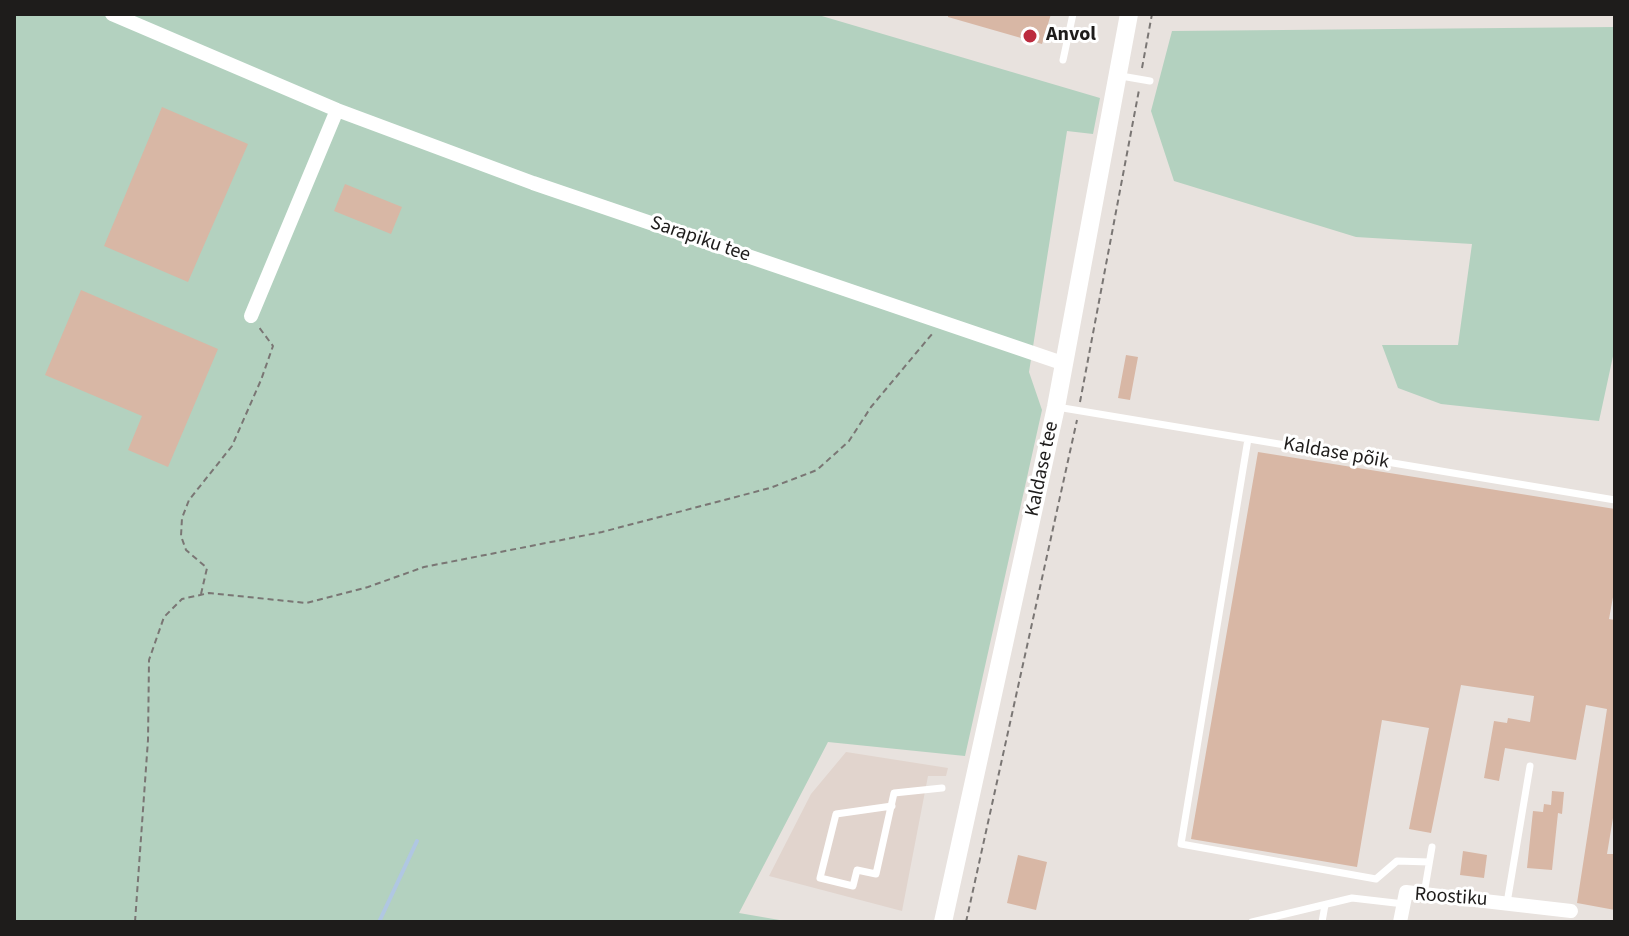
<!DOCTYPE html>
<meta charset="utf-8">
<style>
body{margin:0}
#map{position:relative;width:1629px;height:936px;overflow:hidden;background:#e8e2de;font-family:"Source Sans 3",sans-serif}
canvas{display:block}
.frame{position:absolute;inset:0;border:16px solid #1e1c1b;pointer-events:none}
</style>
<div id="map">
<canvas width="1629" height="936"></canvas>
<div class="frame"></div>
</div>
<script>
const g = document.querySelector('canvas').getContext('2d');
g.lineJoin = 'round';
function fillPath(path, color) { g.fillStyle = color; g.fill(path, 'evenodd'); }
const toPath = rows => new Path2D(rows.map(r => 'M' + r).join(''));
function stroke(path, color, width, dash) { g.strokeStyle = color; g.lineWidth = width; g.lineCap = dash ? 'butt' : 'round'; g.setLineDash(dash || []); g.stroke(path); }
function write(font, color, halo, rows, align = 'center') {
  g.font = font + ' "Source Sans 3",sans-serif'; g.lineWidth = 6; g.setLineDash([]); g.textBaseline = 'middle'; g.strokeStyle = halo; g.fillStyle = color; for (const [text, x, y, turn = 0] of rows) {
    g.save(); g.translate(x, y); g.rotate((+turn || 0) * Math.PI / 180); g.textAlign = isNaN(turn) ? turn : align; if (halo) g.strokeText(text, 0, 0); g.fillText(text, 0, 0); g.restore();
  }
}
const built = toPath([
 [846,752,948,768,946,776,928,776,902,911,769,876,811,794]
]);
const green = toPath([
 [14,14,815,14,1100,98,1093,134,1067,131,1029,372,1042,410,965,756,828,742,739,913,791,922,14,922],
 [1615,27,1615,347,1599,421,1441,404,1398,388,1382,345,1458,345,1472,244,1356,237,1174,181,1151,111,1172,31]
]);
const stream = toPath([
 [379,922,417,841]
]);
const building = toPath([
 [948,14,1051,14,1042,44,948,17],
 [162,107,248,144,188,282,104,246],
 [345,184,402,207,391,234,334,211],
 [81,290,218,349,168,467,128,450,142,416,45,375],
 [1126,355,1138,357,1130,400,1118,398],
 [1258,452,1615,509,1615,586,1609,619,1615,620,1615,806,1607,854,1615,854,1615,910,1577,903,1607,709,1586,705,1576,760,1505,748,1499,781,1484,778,1494,721,1507,723,1508,718,1530,722,1534,696,1461,685,1431,833,1409,829,1429,728,1382,720,1357,867,1191,839],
 [1552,791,1564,792,1562,814,1558,813,1552,870,1527,868,1533,811,1543,812,1544,804,1551,805],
 [1463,851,1487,855,1484,878,1460,875],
 [1018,855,1047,862,1036,910,1007,903]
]);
const path = toPath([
 [1142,68,1152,14],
 [1080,402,1139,90],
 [201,594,207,568,186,550,181,536,182,518,189,500,232,446,261,380,273,346,258,326],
 [135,922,148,740,149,660,164,617,182,599,209,593,306,603,368,587,424,567,602,532,770,488,817,470,849,441,871,407,932,334],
 [966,922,1077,420]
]);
const service = toPath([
 [1063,60,1073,14],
 [1121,76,1150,81],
 [1057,407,1615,500],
 [1248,439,1181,844,1376,879,1397,861,1429,862],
 [892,806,836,814,820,878,853,886,857,870,876,874,894,793,942,788],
 [1424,894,1432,847],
 [1507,903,1530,766],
 [1252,922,1352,898,1404,904],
 [1322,922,1325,905]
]);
const minor = toPath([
 [112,14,337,110,533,183,1065,364],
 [251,316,337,110],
 [1400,922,1406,892,1571,911]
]);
const tertiary = toPath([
 [943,922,1056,407,1129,14]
]);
const markers = [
 [1030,36,8,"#bc2b3e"]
];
const poiNames = [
 ["Anvol",1046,36]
];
const streetNames = [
 ["Sarapiku tee",700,240,19],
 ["Kaldase põik",1336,454,10],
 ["Kaldase tee",1043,469,-78],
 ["Roostiku",1451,898,4]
];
fillPath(built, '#e1d4cd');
fillPath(green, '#b3d1bf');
stroke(stream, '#b0c7e2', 4);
fillPath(building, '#d8b7a5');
stroke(path, '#7a7674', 2, [6, 4]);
stroke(service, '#fff', 7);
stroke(minor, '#fff', 14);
stroke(tertiary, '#fff', 18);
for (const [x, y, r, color] of markers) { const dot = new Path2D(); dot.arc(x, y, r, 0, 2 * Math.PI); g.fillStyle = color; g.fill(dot); stroke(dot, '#fff', 3); }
write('bold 20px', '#1e1c1b', '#fff', poiNames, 'left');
write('20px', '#1e1c1b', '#fff', streetNames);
</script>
